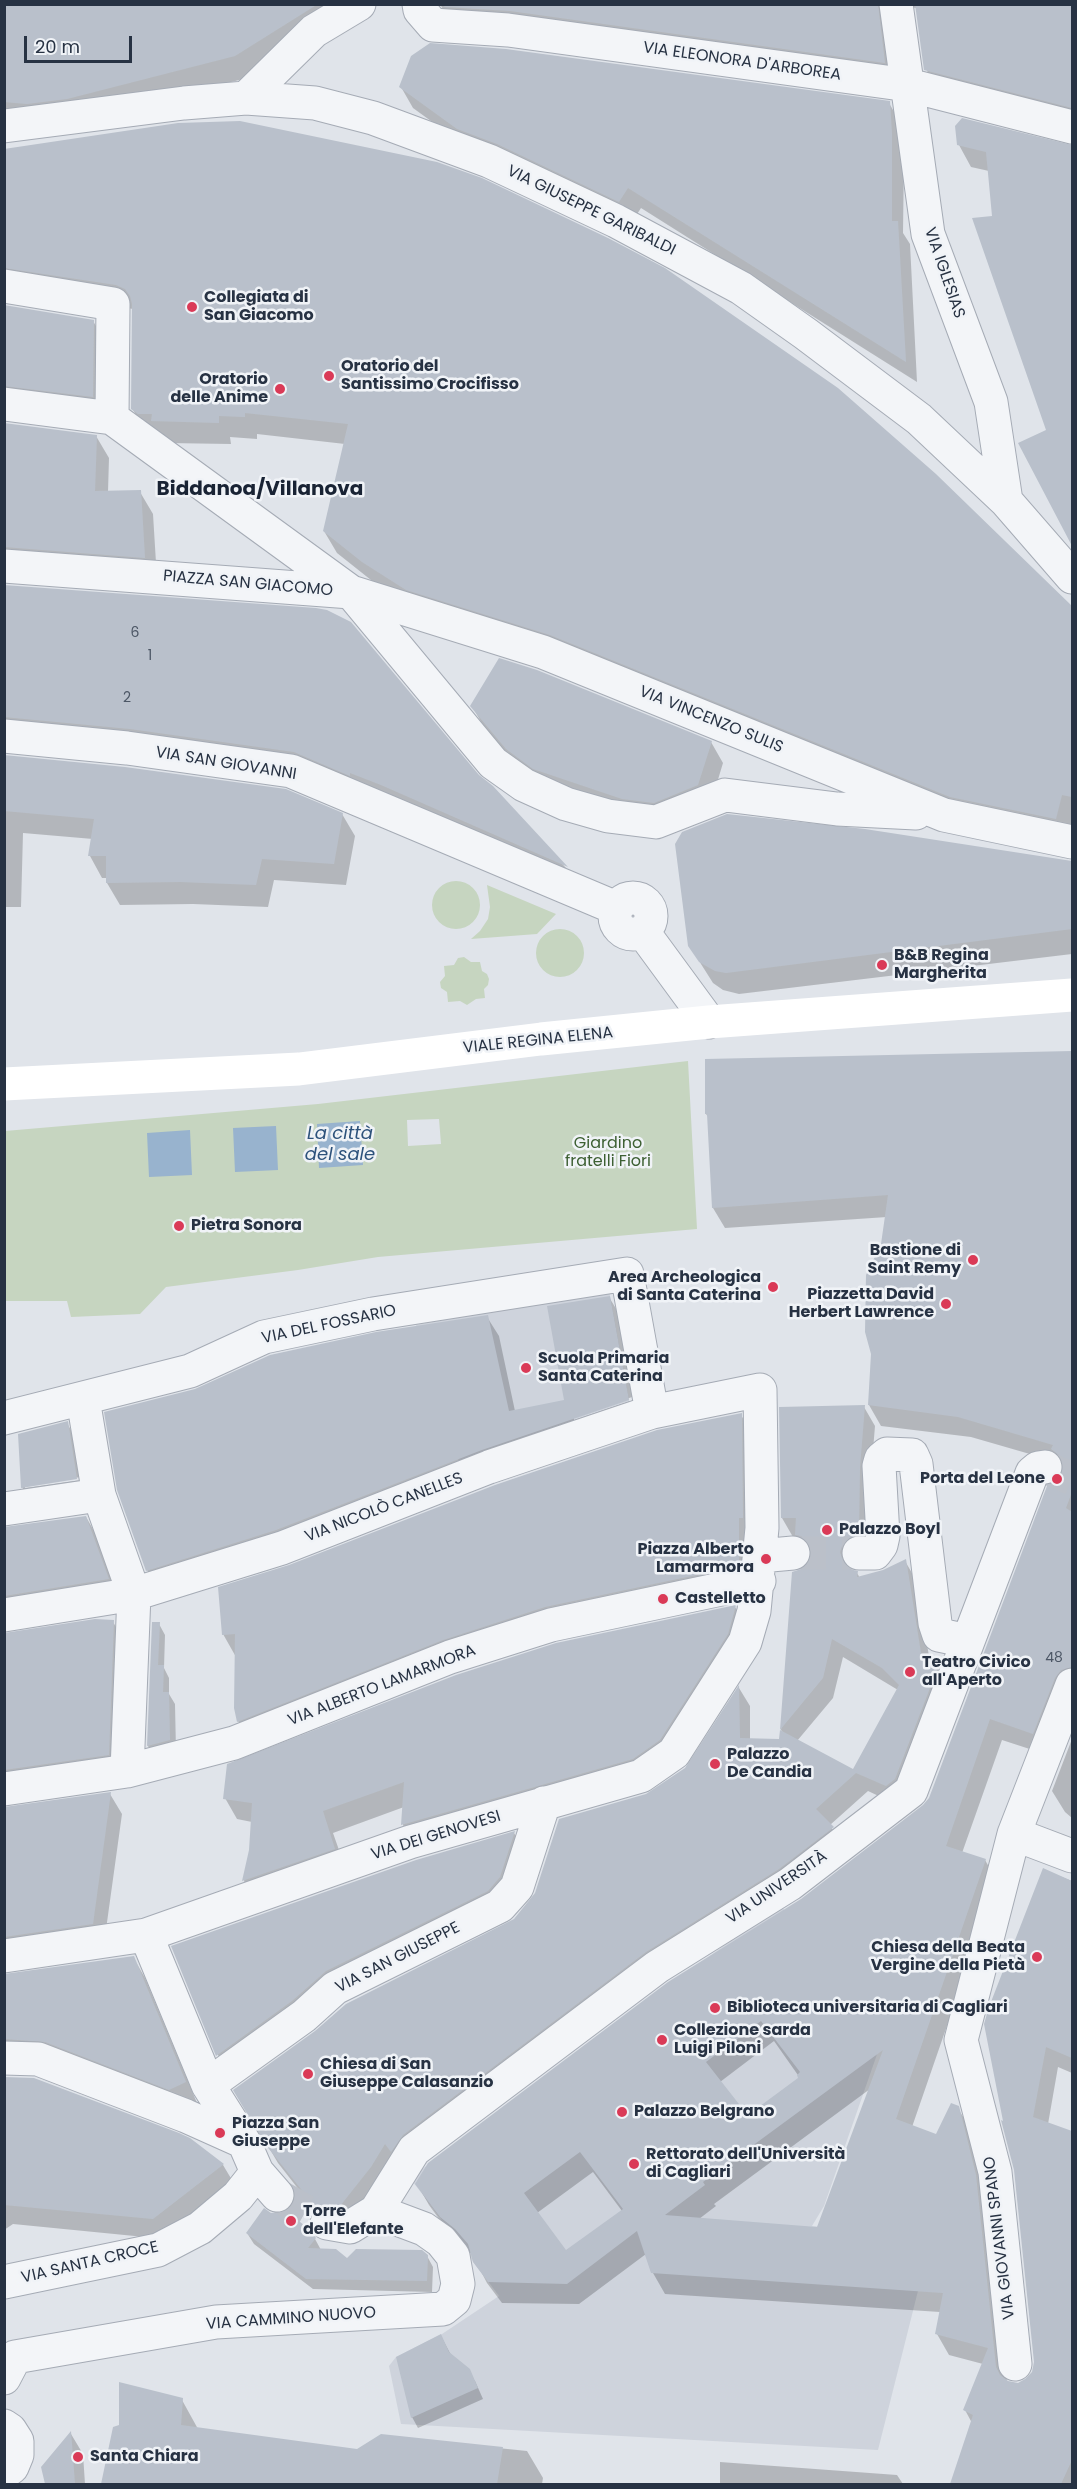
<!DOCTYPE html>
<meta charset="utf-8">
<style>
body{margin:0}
#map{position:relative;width:1077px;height:2489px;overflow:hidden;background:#e0e4ea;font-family:Poppins,sans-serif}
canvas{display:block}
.frame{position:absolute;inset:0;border:6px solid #273243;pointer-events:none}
.scale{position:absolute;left:24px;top:36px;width:108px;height:27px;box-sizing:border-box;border:3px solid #273243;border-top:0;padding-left:8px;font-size:18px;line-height:21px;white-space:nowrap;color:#273243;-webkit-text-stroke:4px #f0f3f7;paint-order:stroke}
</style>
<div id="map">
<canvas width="1077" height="2489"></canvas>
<div class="frame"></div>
<div class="scale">20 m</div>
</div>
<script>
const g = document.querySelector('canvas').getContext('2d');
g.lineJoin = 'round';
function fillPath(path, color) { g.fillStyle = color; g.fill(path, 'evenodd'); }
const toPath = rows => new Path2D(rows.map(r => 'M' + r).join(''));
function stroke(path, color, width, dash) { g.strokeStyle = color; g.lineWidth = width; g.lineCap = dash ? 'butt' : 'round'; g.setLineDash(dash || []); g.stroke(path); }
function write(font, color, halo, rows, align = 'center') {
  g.font = font + ' Poppins,sans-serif'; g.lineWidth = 5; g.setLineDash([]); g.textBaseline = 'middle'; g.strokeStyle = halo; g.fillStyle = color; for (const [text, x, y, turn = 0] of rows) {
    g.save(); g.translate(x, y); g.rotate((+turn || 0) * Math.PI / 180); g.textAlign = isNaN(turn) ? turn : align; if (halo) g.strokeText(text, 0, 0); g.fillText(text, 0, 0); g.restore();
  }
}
const built = toPath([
 [609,1290,631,1411,459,1462,416,1325],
 [780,1904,881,2043,824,2206,812,2226,866,2231,918,2291,878,2450,401,2424,389,2366,396,2357,442,2334,499,2296,410,2178]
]);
const green = toPath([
 '432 905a24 24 0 1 1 48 0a24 24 0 1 1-48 0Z',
 [487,885,556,914,537,934,471,939,480,931,488,919,490,907],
 '536 953a24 24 0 1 1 48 0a24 24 0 1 1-48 0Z',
 [464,957,471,962,480,962,482,971,487,974,489,979,488,985,484,989,485,998,476,999,467,1005,460,1001,448,1002,447,992,441,988,440,982,445,976,444,966,454,965,458,958],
 [688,1061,697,1229,378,1257,298,1270,166,1287,140,1314,71,1317,67,1301,5,1301,5,1131,318,1104],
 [439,1119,441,1144,408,1146,407,1120]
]);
const water = toPath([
 [360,1121,363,1165,319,1168,317,1124],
 [276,1126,278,1170,235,1172,233,1128],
 [190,1130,192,1175,149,1177,147,1133]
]);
const shadow = toPath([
 [4,4,362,4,247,78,80,120,4,122],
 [440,4,1072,4,1072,126,938,91,926,69,917,8,907,7,897,84,444,11],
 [401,87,889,103,901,124,904,156,903,233,910,244,917,382,641,208,632,222,471,150,413,108],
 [959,145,1072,147,1072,543,1020,444,1048,431,993,217,989,171,971,167],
 [4,151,935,475,1072,608,1072,824,1068,841,963,819,376,584,337,553,324,531,345,444,257,434,257,439,230,437,231,444,166,443,145,430,132,408,133,309,20,289,4,294],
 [4,307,93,321,106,343,105,418,4,412],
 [4,424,96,436,109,458,108,492,140,492,153,514,157,579,4,574],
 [4,586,478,776,492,787,566,868,577,887,362,794,4,744],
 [472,706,711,742,723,763,710,806,666,823,520,770,484,727],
 [4,756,342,814,355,836,346,885,274,880,268,907,193,904,120,905,107,883,107,878,102,878,90,856,93,839,23,833,21,907,4,907],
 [865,831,1072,863,1072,954,739,994,723,990,713,983,689,945],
 [1072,1053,1072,1691,1045,1754,1002,1740,962,1853,985,1860,997,1881,912,2127,936,2136,957,2107,970,2128,988,2198,1007,2383,1018,2384,1027,2380,1034,2372,1035,2362,1015,2170,1044,1870,1072,1881,1072,2073,1058,2067,1048,2124,1072,2133,1072,2484,952,2484,972,2423,965,2410,983,2364,949,2355,937,2334,940,2312,665,2294,653,2273,646,2254,579,2304,502,2303,487,2283,472,2254,453,2238,429,2205,417,2184,802,1900,924,1806,930,1798,1058,1483,1064,1474,1061,1463,971,1437,881,1426,869,1405,887,1217,725,1228,713,1208,709,1118,706,1114,706,1061],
 [774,2041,800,2078,751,2114,745,2115,720,2082],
 [870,2089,818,2229,699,2219,716,2206,714,2204],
 [593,2172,622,2211,565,2252,537,2213],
 [609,1297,621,1317,635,1396,574,1417,574,1420,636,1399,639,1420,159,1590,147,1570,487,1317,499,1336,515,1411,565,1401],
 [864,1407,875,1426,870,1487,870,1553,854,1563,851,1571,857,1573,860,1578,883,1571,905,1561,916,1580,930,1662,937,1668,948,1688,898,1805,868,1791,830,1825,843,1847,328,2227,278,2163,235,2090,515,1920,647,1795,686,1769,739,1688,750,1706,750,1740,780,1741,784,1734,781,1730,793,1573,805,1569,812,1561,813,1555,807,1554,798,1537,793,1537,782,1518],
 [843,1657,898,1690,853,1771,797,1741,833,1698],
 [741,1415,753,1435,751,1587,558,1628,250,1742,238,1721,236,1657,223,1634],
 [67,1423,73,1434,81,1477,25,1485,25,1488,81,1480,83,1490,28,1498,22,1487],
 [86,1517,98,1538,119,1599,4,1621,4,1529],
 [735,1607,747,1628,672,1761,415,1846,403,1825,404,1807,333,1833,346,1870,256,1902,244,1881,250,1850,252,1822,237,1819,225,1798],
 [113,1622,125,1642,120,1775,4,1795,4,1635],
 [153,1623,159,1624,165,1635,164,1668,169,1678,169,1694,175,1704,176,1751,154,1757,148,1746],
 [1072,1739,1072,1818,1065,1812,1052,1791],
 [110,1794,122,1814,104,1944,4,1961,4,1809],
 [514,1833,526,1854,512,1899,339,1992,230,2076,218,2055,173,1947,416,1861],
 [133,1957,145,1978,197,2103,182,2109,4,2064,4,1976],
 [4,2078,189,2140,223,2165,235,2185,165,2239,13,2224,4,2230],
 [271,2214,315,2239,321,2250,347,2260,427,2256,433,2267,432,2292,313,2289,254,2244,247,2233],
 [441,2336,451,2355,475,2381,483,2399,418,2428,412,2417,398,2358],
 [182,2400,198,2429,357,2451,381,2436,527,2451,543,2478,542,2484,103,2484,114,2428],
 [71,2434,83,2454,85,2484,47,2484,42,2467],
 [720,2462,897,2475,903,2484,720,2484]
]);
const building = toPath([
 [4,4,318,4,235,56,67,99,27,104,4,102],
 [440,4,878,4,885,63,510,11,445,7],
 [915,4,1072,4,1072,108,924,70],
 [430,43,506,49,890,101,892,134,892,221,898,221,906,362,628,188,619,202,497,144,457,129,399,87,411,56],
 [962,118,1072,145,1072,546,1018,443,1046,430,972,218,992,216,986,152,957,145,955,126],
 [240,121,437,162,482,178,608,238,665,268,838,388,936,474,1072,606,1072,797,1062,795,1056,819,950,797,550,635,406,590,362,562,323,531,348,424,245,413,245,417,219,416,219,423,151,421,152,414,138,414,131,409,132,304,130,296,125,289,116,285,4,268,4,149,178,123],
 [4,305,94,320,93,397,4,386],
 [4,423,97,435,95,491,141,490,145,558,4,547],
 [4,585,316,608,327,610,351,622,479,775,493,786,568,867,381,785,350,773,350,776,294,752,130,729,4,717],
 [499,658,537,670,712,741,698,785,654,803,622,799,533,769,506,749,470,706],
 [4,755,125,767,286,789,343,813,334,864,262,859,256,885,180,882,106,883,106,856,88,856,94,819,4,811],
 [727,814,865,829,1072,861,1072,929,726,973,715,971,699,962,688,946,675,844,682,832],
 [1072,1051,1072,1492,1066,1508,1072,1512,1072,1667,1061,1670,1055,1678,1033,1734,990,1719,946,1846,986,1859,896,2119,936,2134,951,2103,959,2106,976,2175,996,2367,1000,2375,1008,2381,1018,2383,1025,2379,1032,2372,1034,2362,1014,2170,1001,2120,1003,2121,984,2024,989,2007,1043,1868,1072,1881,1072,2058,1046,2047,1033,2117,1072,2131,1072,2460,1061,2484,950,2484,973,2415,963,2410,988,2348,935,2334,943,2293,651,2273,637,2231,567,2284,488,2282,473,2262,468,2244,455,2229,440,2217,415,2184,428,2163,668,1982,801,1899,923,1805,929,1798,1047,1486,1057,1481,1063,1473,1063,1464,1059,1455,1051,1449,1053,1445,958,1417,868,1405,871,1354,865,1332,866,1275,881,1244,888,1195,712,1208,707,1114,705,1114,705,1059],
 [761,2021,800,2072,797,2075,798,2078,752,2112,750,2110,746,2113,706,2062],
 [883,2050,817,2227,665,2215,705,2185,703,2182],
 [580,2152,623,2209,566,2250,524,2193],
 [610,1296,629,1400,482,1450,276,1530,146,1571,117,1490,104,1412,195,1389,270,1355,376,1332,488,1315,509,1411,564,1400,547,1306],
 [865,1405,860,1467,859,1534,850,1537,843,1543,840,1552,843,1562,849,1569,858,1571,857,1577,883,1570,906,1559,921,1653,938,1667,895,1779,886,1786,856,1773,816,1809,834,1827,779,1869,646,1952,403,2135,391,2152,385,2144,371,2167,340,2206,321,2205,316,2208,265,2144,233,2090,315,2031,346,2004,514,1919,535,1893,559,1819,646,1794,685,1768,739,1685,740,1738,779,1739,780,1730,853,1769,899,1685,882,1668,832,1639,823,1678,780,1730,792,1572,804,1568,810,1560,812,1552,808,1542,801,1536,795,1535,796,1518,781,1518,779,1407],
 [742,1413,743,1518,739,1518,739,1566,545,1607,443,1640,237,1722,234,1708,235,1634,222,1635,218,1587,289,1565,495,1485,657,1430],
 [68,1421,77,1479,21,1488,18,1434],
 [86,1516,109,1579,4,1596,4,1527],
 [736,1605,728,1634,660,1740,633,1759,401,1825,404,1782,323,1811,335,1849,242,1881,249,1850,252,1803,223,1799,227,1764,456,1675,556,1643],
 [95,1619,114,1620,109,1755,4,1770,4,1633],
 [152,1622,160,1622,158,1665,164,1665,163,1692,169,1692,170,1740,147,1746],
 [111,1792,93,1924,4,1937,4,1807],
 [515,1831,500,1877,488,1891,326,1971,292,2001,216,2056,171,1946,416,1860],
 [134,1956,186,2082,169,2090,45,2042,4,2039,4,1974],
 [4,2077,34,2078,179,2133,190,2138,224,2164,153,2219,4,2205],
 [264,2208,271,2213,286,2211,309,2229,316,2238,308,2248,336,2249,347,2258,356,2249,422,2250,428,2255,427,2281,306,2279,246,2233],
 [441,2334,449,2352,470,2369,478,2388,411,2418,396,2357],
 [119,2382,183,2398,181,2425,357,2449,381,2434,503,2447,497,2484,101,2484,113,2427,119,2425],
 [71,2431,75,2484,45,2484,41,2467]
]);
const streetTunnel = toPath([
 [1045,1467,1072,1479],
 [793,1553,859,1553],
 [277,2195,327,2223]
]);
const street = toPath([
 [419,4,420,10,433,25,508,30,908,85,1072,127],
 [896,4,928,234,991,402,1006,501],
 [246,98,314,31,359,4],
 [4,126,184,103,246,98,315,103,373,118,489,161,616,221,741,288,806,334,919,419,1006,501,1072,577],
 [4,286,113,304,112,418],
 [4,404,112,418,351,592,493,763,524,785,566,804,608,816,656,822,725,795,837,809,916,813],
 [4,566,351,592,543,652,944,815,1072,842],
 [4,736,127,748,291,771,616,908],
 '615 916a18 18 0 1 1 36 0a18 18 0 1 1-36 0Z',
 [643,932,709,1022],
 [83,1399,99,1495,134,1594,127,1771],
 [4,1418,190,1371,264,1337,373,1314,627,1274,652,1412],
 [4,1509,99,1495],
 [859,1553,875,1553,881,1545,883,1536,879,1466,881,1459,887,1454,912,1455,916,1464,935,1623,939,1635,968,1641],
 [760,1556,793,1553],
 [4,1615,134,1594,282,1548,489,1467,652,1412,760,1390,762,1528,754,1611,745,1642,674,1753,641,1776,410,1842,146,1935,4,1956],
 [4,1789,127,1771,234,1743,450,1657,551,1625,759,1581],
 [1014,1834,1072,1856],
 [146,1935,208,2085,244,2142,257,2172,277,2195],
 [4,2058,38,2059,186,2116,244,2142],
 [208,2085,304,2016,335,1988,500,1906,517,1887,544,1803],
 [327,2223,350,2227,376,2211,414,2150,657,1967,790,1884,911,1791,1032,1473,1038,1468,1045,1467],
 [4,2282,158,2250,200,2228,238,2196,257,2172],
 [1015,2364,995,2172,961,2040,1014,1834,1072,1685],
 [4,2378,15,2357,216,2322,443,2309,454,2300,458,2284,453,2256,441,2241,424,2229,376,2211],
 [4,2426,10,2430,17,2441,17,2455,12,2467,4,2473]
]);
const secondary = toPath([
 [4,1084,299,1069,541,1039,709,1022,1072,995]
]);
const markers = [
 [192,307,6,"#da3a57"],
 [329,376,6,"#da3a57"],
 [280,389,6,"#da3a57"],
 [882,965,6,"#da3a57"],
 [179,1226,6,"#da3a57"],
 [973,1260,6,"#da3a57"],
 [773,1287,6,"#da3a57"],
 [946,1304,6,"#da3a57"],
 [526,1368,6,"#da3a57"],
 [1057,1479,6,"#da3a57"],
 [827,1530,6,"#da3a57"],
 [766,1559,6,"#da3a57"],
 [663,1599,6,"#da3a57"],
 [910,1672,6,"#da3a57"],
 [715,1764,6,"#da3a57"],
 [1037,1957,6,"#da3a57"],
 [715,2008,6,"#da3a57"],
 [662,2040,6,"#da3a57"],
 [308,2074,6,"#da3a57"],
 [622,2112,6,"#da3a57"],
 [220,2133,6,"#da3a57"],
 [634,2164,6,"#da3a57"],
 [291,2221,6,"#da3a57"],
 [78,2457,6,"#da3a57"]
];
const numberNames = [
 ["6",135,633],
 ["1",150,656],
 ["2",127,698],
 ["48",1054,1658]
];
const streetNames = [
 ["VIA ELEONORA D'ARBOREA",742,62,8],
 ["VIA GIUSEPPE GARIBALDI",591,211,26],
 ["VIA IGLESIAS",944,273,71],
 ["PIAZZA SAN GIACOMO",248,584,5],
 ["VIA VINCENZO SULIS",711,720,22],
 ["VIA SAN GIOVANNI",226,764,9],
 ["VIALE REGINA ELENA",538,1041,-6],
 ["VIA DEL FOSSARIO",329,1325,-12],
 ["VIA NICOLÒ CANELLES",384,1508,-21],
 ["VIA ALBERTO LAMARMORA",382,1686,-21],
 ["VIA DEI GENOVESI",436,1836,-17],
 ["VIA UNIVERSITÀ",777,1888,-34],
 ["VIA SAN GIUSEPPE",398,1958,-27],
 ["VIA GIOVANNI SPANO",1000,2238,-97],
 ["VIA SANTA CROCE",90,2263,-13],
 ["VIA CAMMINO NUOVO",291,2319,-4]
];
const poiNames = [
 ["Collegiata di",204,298],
 ["San Giacomo",204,316],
 ["Oratorio del",341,367],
 ["Santissimo Crocifisso",341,385],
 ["Oratorio",268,380,"right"],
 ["delle Anime",268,398,"right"],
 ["B&B Regina",894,956],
 ["Margherita",894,974],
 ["Pietra Sonora",191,1226],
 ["Bastione di",961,1251,"right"],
 ["Saint Remy",961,1269,"right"],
 ["Area Archeologica",761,1278,"right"],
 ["di Santa Caterina",761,1296,"right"],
 ["Piazzetta David",934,1295,"right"],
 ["Herbert Lawrence",934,1313,"right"],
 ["Scuola Primaria",538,1359],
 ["Santa Caterina",538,1377],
 ["Porta del Leone",1045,1479,"right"],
 ["Palazzo Boyl",839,1530],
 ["Piazza Alberto",754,1550,"right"],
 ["Lamarmora",754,1568,"right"],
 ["Castelletto",675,1599],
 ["Teatro Civico",922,1663],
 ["all'Aperto",922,1681],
 ["Palazzo",727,1755],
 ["De Candia",727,1773],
 ["Chiesa della Beata",1025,1948,"right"],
 ["Vergine della Pietà",1025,1966,"right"],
 ["Biblioteca universitaria di Cagliari",727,2008],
 ["Collezione sarda",674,2031],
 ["Luigi Piloni",674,2049],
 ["Chiesa di San",320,2065],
 ["Giuseppe Calasanzio",320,2083],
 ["Palazzo Belgrano",634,2112],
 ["Piazza San",232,2124],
 ["Giuseppe",232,2142],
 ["Rettorato dell'Università",646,2155],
 ["di Cagliari",646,2173],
 ["Torre",303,2212],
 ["dell'Elefante",303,2230],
 ["Santa Chiara",90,2457]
];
const parkNames = [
 ["Giardino",608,1144],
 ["fratelli Fiori",608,1162]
];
const waterNames = [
 ["La città",340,1134],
 ["del sale",340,1155]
];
const quarterNames = [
 ["Biddanoa/Villanova",260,490]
];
fillPath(built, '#ced3dc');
fillPath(green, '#c6d5c0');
fillPath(water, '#98b3ce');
fillPath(shadow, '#0003');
fillPath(building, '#b9c0cb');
stroke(streetTunnel, '#bbc0c9', 33, [33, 16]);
stroke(street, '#a5abb5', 35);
stroke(street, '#f3f5f8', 33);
stroke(secondary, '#fff', 33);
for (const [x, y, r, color] of markers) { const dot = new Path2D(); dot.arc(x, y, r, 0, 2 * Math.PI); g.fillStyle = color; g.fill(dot); stroke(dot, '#f0f3f7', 2); }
write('14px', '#4c5665', null, numberNames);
write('16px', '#273243', '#f0f3f7', streetNames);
write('bold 16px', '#273243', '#f0f3f7', poiNames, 'left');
write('16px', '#3d6033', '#f0f3f7', parkNames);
write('italic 18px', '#2d527b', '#f0f3f7', waterNames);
write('bold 20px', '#192334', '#f0f3f7', quarterNames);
</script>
